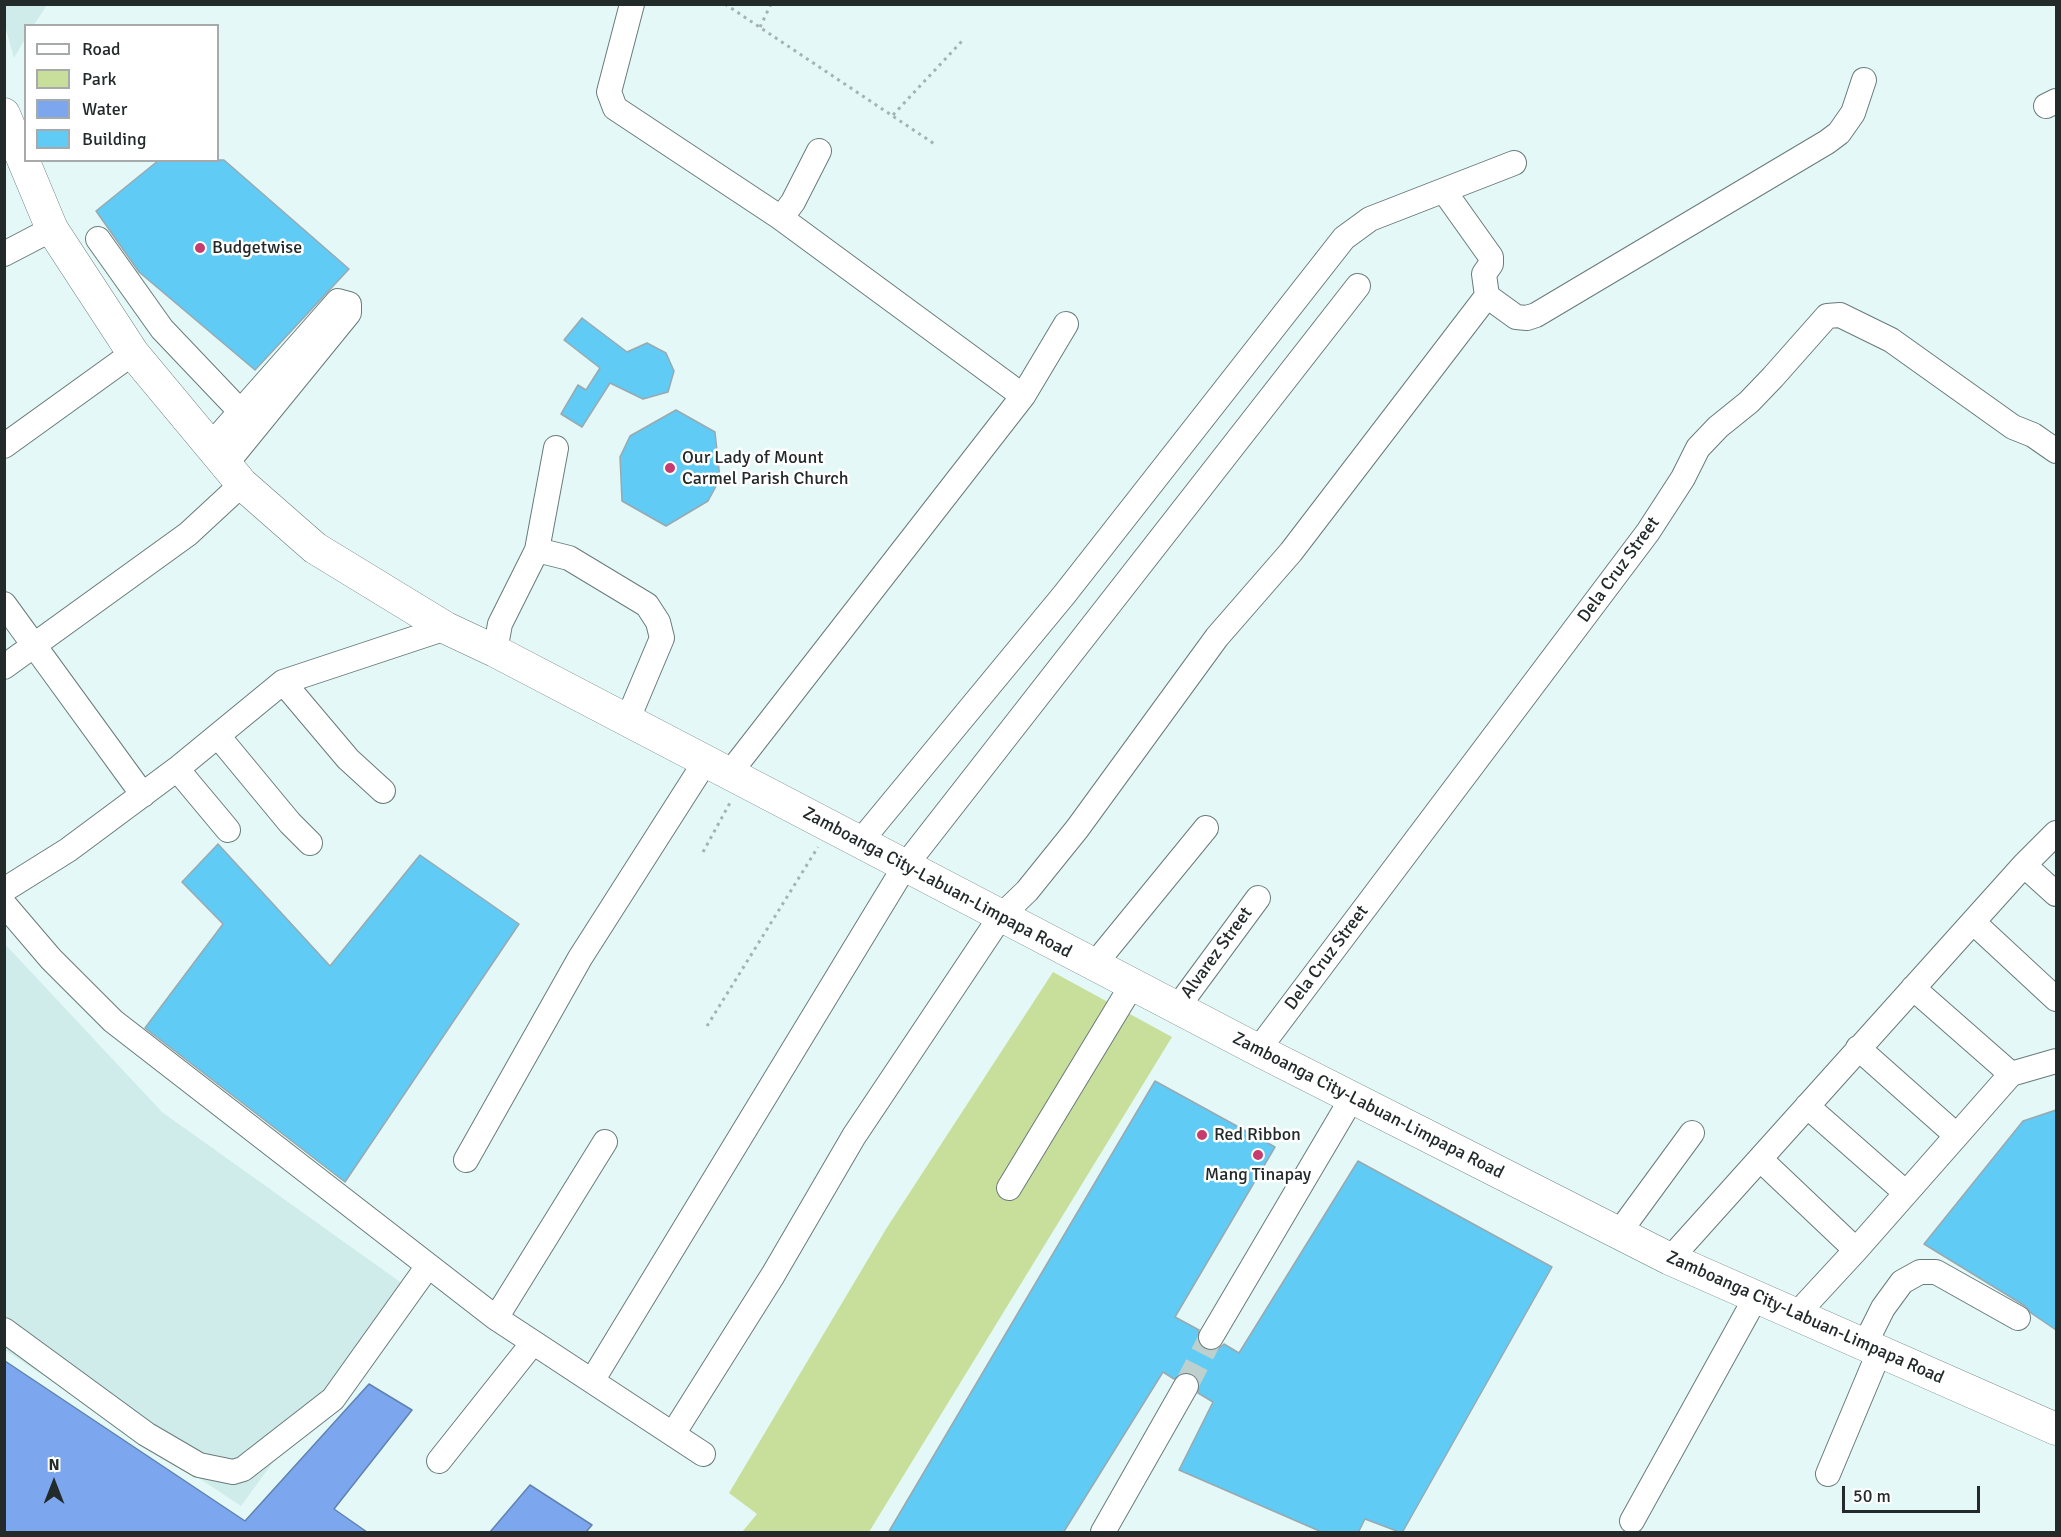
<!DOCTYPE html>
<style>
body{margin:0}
#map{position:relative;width:2061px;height:1537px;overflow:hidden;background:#e4f9f7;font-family:Signika,sans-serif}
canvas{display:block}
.frame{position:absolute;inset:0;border:6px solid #232a2a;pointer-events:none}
.legend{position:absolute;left:24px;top:24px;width:195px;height:138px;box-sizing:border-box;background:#fff;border:2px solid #a7aaaa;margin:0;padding:8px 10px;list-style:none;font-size:18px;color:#232a2a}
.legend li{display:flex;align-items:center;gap:12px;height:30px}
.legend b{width:30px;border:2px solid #a7aaaa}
.north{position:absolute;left:24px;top:1453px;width:60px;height:60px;-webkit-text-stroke:4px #fff;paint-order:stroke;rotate:0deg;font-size:16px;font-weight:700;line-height:24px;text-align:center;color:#232a2a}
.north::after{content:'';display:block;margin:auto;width:21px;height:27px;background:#232a2a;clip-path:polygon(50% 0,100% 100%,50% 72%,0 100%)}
.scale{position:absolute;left:1842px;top:1486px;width:138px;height:27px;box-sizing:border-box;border:3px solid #232a2a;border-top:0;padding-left:8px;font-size:18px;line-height:21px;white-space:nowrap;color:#232a2a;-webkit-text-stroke:4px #fff;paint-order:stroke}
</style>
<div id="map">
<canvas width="2061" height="1537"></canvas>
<div class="frame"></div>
<ul class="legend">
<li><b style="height:8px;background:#fff"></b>Road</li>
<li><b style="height:16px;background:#c8df9c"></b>Park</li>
<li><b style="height:16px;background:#7ca6ed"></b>Water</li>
<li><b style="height:16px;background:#60cbf4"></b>Building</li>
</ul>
<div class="north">N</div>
<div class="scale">50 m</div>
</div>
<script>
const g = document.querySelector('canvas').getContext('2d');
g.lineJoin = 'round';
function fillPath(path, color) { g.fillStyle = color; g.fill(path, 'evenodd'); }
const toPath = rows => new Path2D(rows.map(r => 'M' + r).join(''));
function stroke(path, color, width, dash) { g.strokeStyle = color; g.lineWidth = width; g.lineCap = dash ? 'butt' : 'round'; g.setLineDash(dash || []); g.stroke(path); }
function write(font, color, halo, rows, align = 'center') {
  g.font = font + ' Signika,sans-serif'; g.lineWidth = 5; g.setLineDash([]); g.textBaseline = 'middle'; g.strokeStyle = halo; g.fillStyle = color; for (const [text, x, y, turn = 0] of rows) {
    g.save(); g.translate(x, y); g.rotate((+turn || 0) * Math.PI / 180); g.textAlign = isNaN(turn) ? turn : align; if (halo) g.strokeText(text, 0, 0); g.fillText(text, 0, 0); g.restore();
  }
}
const built = toPath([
 [4,5,47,5,34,25,26,26,25,39,14,58,5,26],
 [4,943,162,1112,403,1284,241,1506,5,1350]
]);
const green = toPath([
 [1053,972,1172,1037,869,1532,742,1532,757,1514,729,1493,886,1229]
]);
const water = toPath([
 [5,1361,245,1521,369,1384,412,1410,334,1509,367,1532,5,1532,5,1361],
 [530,1485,592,1525,586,1532,490,1532,530,1485]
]);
const building = toPath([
 [159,160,224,160,349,269,255,370,139,272,96,211,159,160],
 [582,318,627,352,647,343,666,353,674,371,668,392,643,399,610,383,582,427,561,414,578,385,586,390,600,368,564,340,582,318],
 [676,410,715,432,720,479,708,501,666,526,622,501,620,457,630,436,676,410],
 [218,844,330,966,420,855,519,924,345,1182,145,1028,223,924,182,882,218,844],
 [1155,1081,1275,1147,1175,1317,1199,1330,1198,1343,1204,1350,1217,1350,1224,1344,1239,1353,1358,1161,1552,1267,1402,1533,1365,1519,1358,1533,1324,1533,1179,1470,1213,1402,1198,1393,1199,1379,1186,1372,1174,1379,1163,1372,1063,1533,888,1533,1155,1081],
 [2056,1110,2056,1330,2031,1313,2025,1306,1924,1244,2023,1121,2056,1110]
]);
const minorTunnel = toPath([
 [1186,1386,1211,1337]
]);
const path = toPath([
 [725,4,936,145],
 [760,27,771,4],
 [893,115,962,41],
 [703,852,731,801],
 [707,1026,818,847]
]);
const minor = toPath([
 [632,4,609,92,615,108,781,218,1023,396],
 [2046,106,2056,101],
 [781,218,793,202,819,151],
 [98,239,162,329,240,411],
 [4,254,52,229],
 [1487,296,1516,317,1527,318,1536,315,1827,142,1839,133,1853,113,1864,80],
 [4,446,133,353],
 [210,446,338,301,349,304,349,313,226,464],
 [537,550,556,448],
 [4,604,143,795],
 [495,651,500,624,537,550,569,558,647,605,658,622,662,638,627,721],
 [4,667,188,534,242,484],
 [283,682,348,759,383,791],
 [218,736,290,823,310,843],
 [177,769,228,830],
 [729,774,1023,396,1066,324],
 [860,842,1064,595,1344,238,1370,219,1514,163],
 [2024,865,2056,894],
 [4,890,68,850,177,769,283,682,446,628],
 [4,904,51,959,113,1021,496,1318,703,1454],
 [1973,922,2056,999],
 [1094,965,1206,828],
 [1913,988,2011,1074],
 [1177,1008,1258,898],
 [1858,1048,1956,1135],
 [1258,1050,1648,532,1683,478,1698,448,1718,427,1749,402,1773,377,1827,316,1840,315,1891,340,2013,427,2033,435,2056,451],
 [1807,1106,1906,1193],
 [1760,1159,1856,1250],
 [466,1160,580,958,705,762],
 [1009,1188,1132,985],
 [1618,1234,1692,1133],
 [1670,1259,2024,865,2056,833],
 [1795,1316,1856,1250,2011,1074,2056,1061],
 [496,1318,605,1142],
 [4,1330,146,1434,199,1465,233,1472,243,1469,333,1399,428,1266],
 [1211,1337,1352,1098],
 [1865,1344,1883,1308,1902,1282,1920,1272,1936,1272,2018,1318],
 [592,1381,905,866,1358,286],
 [673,1434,773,1275,854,1136,1001,916,1027,891,1077,829,1217,637,1291,552,1487,296,1484,274,1491,264,1491,257,1444,191],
 [439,1461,532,1344],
 [1828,1474,1880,1350],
 [1632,1521,1756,1297],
 [1103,1532,1186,1386]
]);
const major = toPath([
 [4,114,52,229,133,353,242,484,315,548,446,628,495,651,1258,1050,1670,1259,2056,1429]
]);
const markers = [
 [200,248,6,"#c73b6e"],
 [670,468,6,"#c73b6e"],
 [1202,1135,6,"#c73b6e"],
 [1258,1155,6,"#c73b6e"]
];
const poiNames = [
 ["Budgetwise",212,248],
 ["Our Lady of Mount",682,458],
 ["Carmel Parish Church",682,479],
 ["Red Ribbon",1214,1135],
 ["Mang Tinapay",1258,1175,"center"]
];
const streetNames = [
 ["Dela Cruz Street",1619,570,-54],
 ["Zamboanga City-Labuan-Limpapa Road",937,883,28],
 ["Alvarez Street",1217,953,-54],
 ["Dela Cruz Street",1327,958,-53],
 ["Zamboanga City-Labuan-Limpapa Road",1368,1106,27],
 ["Zamboanga City-Labuan-Limpapa Road",1805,1318,24]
];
fillPath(built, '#cfecea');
fillPath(green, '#c8df9c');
fillPath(water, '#7ca6ed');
stroke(water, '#6181b2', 1.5);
fillPath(building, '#60cbf4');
stroke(building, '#99a9b0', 1.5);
stroke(minorTunnel, '#bdd0ce', 24, [24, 12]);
stroke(minor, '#697b7a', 26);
stroke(major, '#697b7a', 33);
stroke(path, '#a3b4b2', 3, [3, 4.5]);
stroke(minor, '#fff', 24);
stroke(major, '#fff', 32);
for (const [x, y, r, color] of markers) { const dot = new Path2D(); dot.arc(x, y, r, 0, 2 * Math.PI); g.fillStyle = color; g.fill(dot); stroke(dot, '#fff', 2); }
write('18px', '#232a2a', '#fff', poiNames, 'left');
write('18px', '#232a2a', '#fff', streetNames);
</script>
